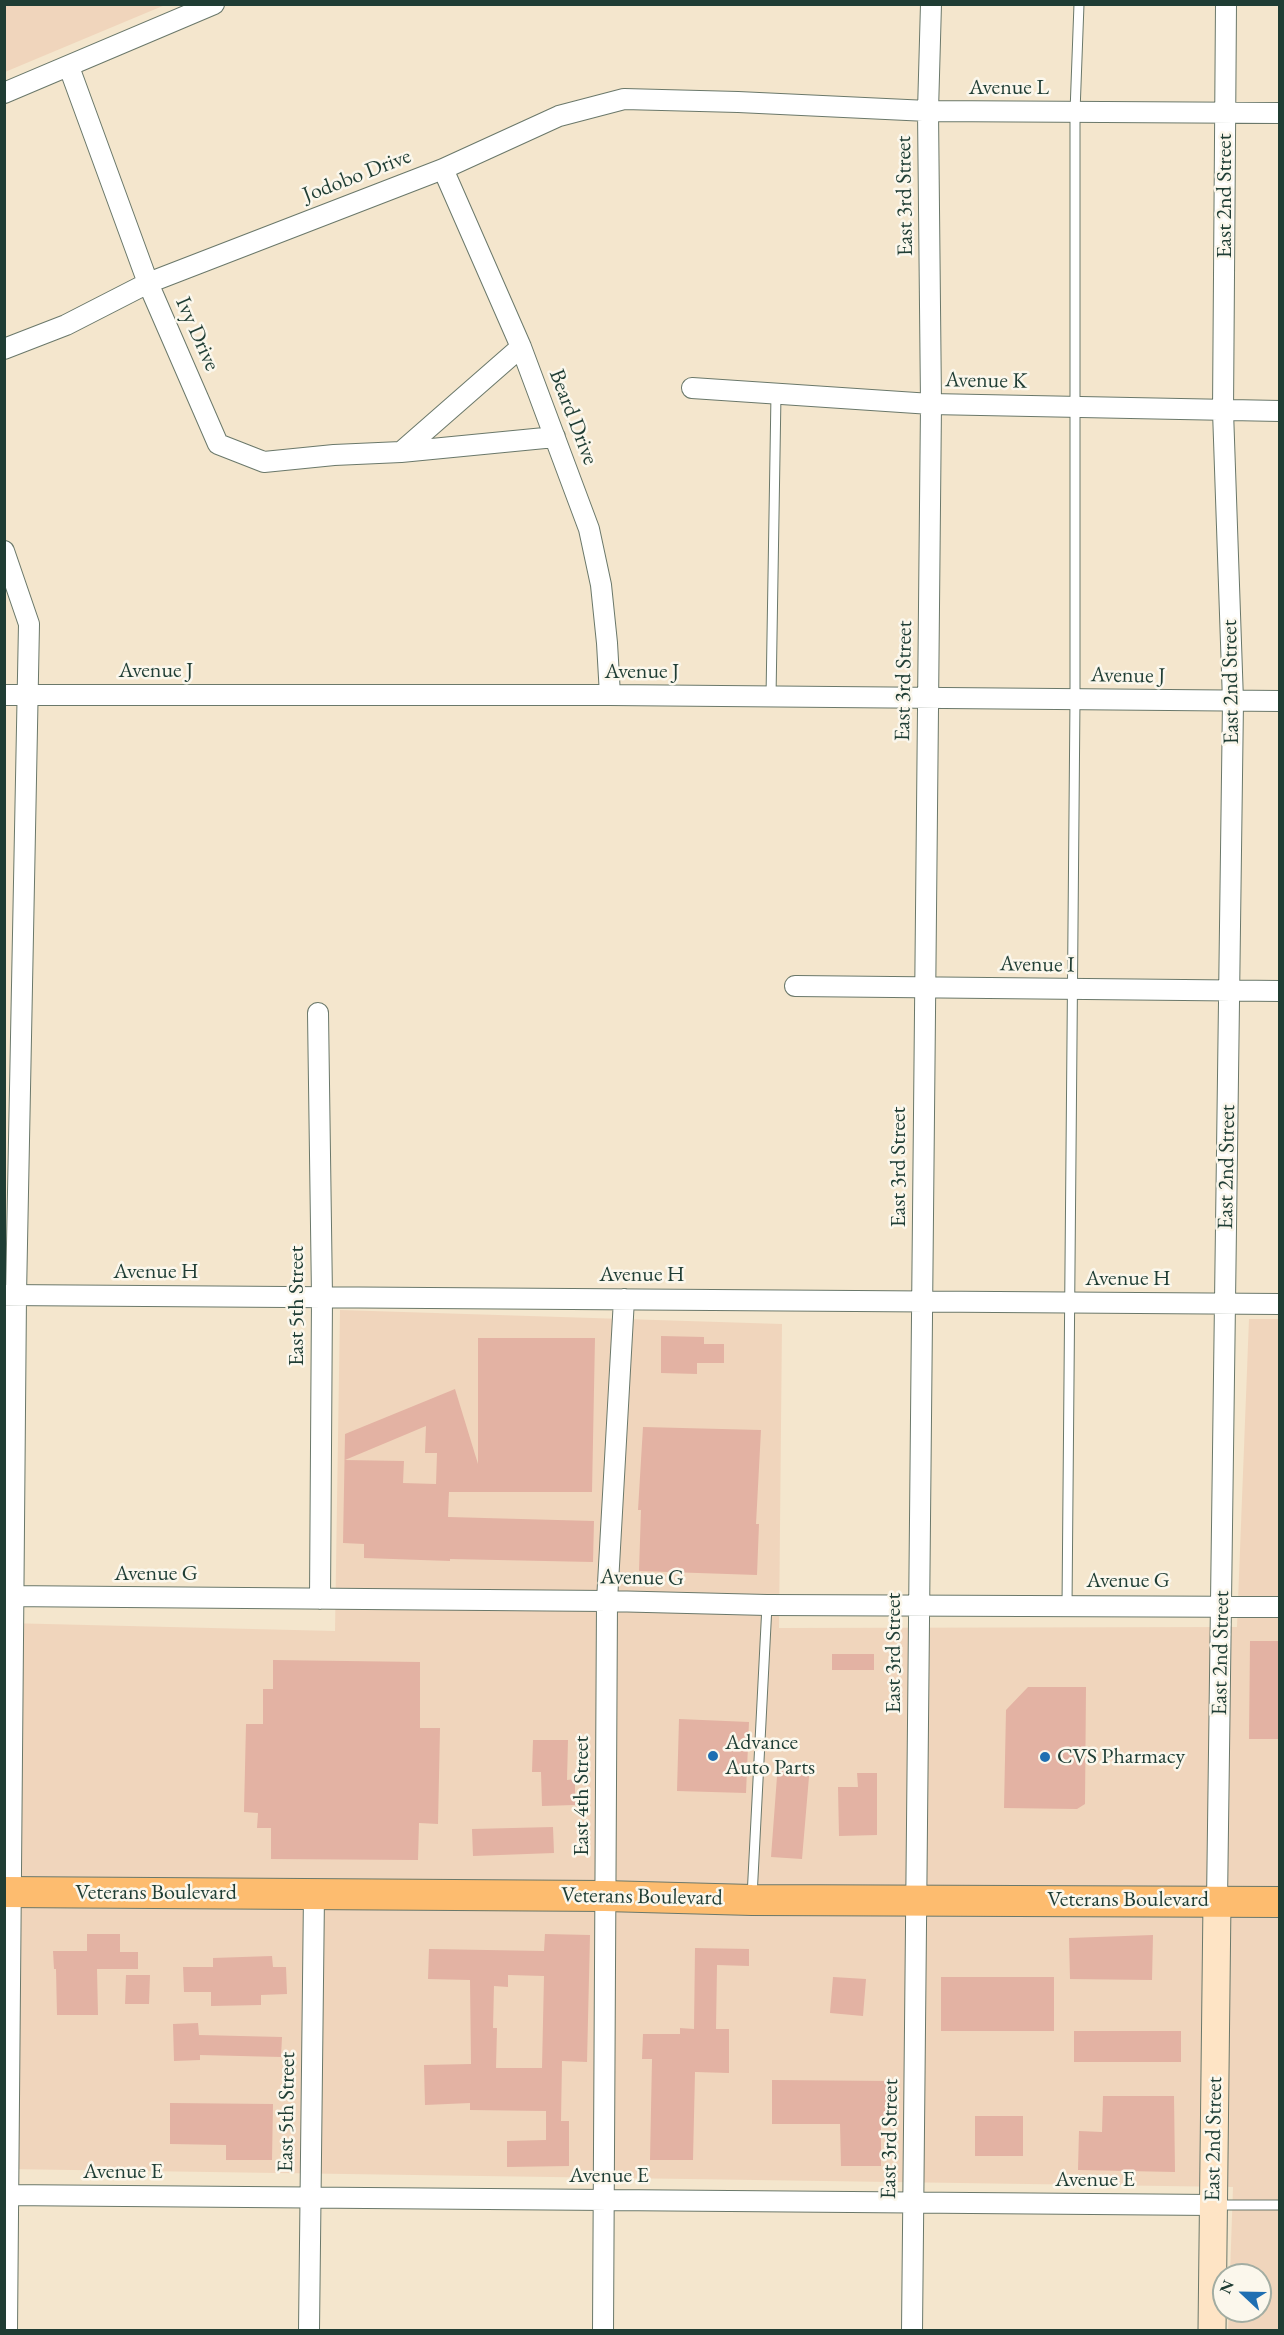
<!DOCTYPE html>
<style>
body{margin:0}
#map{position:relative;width:1284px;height:2335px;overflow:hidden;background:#f4e6cd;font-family:"EB Garamond",serif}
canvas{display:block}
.frame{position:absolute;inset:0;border:6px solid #1f3d34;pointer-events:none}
.north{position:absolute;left:1212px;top:2263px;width:60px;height:60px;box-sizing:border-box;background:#fbf7ec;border:2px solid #a3ada2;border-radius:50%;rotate:292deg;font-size:16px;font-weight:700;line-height:24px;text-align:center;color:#1f3d34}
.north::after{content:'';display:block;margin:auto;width:21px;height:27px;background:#1f6fb2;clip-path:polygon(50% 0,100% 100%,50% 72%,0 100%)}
</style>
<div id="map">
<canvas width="1284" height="2335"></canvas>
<div class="frame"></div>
<div class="north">N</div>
</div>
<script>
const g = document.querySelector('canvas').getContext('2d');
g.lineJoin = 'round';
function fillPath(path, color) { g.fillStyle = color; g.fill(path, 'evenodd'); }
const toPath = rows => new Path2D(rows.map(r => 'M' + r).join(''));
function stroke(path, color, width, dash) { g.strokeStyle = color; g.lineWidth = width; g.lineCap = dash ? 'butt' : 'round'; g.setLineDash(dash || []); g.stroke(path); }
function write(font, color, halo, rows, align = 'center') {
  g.font = font + ' "EB Garamond",serif'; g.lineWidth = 5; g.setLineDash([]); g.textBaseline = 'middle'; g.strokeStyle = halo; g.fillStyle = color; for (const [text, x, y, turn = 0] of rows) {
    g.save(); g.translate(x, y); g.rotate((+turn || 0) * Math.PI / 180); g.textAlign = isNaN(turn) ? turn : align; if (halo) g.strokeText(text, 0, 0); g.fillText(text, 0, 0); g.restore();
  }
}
const built = toPath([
 [5,4,165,4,165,5,5,72],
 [340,1310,782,1324,779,1628,1237,1627,1249,1319,1279,1319,1279,2330,1228,2330,1229,2311,1260,2311,1260,2275,1230,2275,1233,2187,5,2169,5,1623,335,1631]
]);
const building = toPath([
 [661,1336,704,1337,704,1344,724,1344,724,1363,697,1363,697,1374,661,1373],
 [478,1338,595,1338,592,1492,449,1492,448,1517,594,1521,593,1562,450,1559,450,1561,364,1558,364,1544,343,1543,345,1434,455,1389,478,1464],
 [426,1426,425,1453,437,1453,436,1484,403,1483,404,1461,345,1460],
 [643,1427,761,1430,756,1524,759,1524,757,1575,639,1571,641,1510,638,1510],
 [1250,1641,1280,1641,1280,1739,1249,1739],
 [832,1654,874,1654,874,1670,832,1670],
 [273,1660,420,1662,420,1728,440,1728,438,1824,419,1823,418,1860,271,1859,271,1828,257,1828,258,1813,244,1812,246,1724,263,1724,263,1689,273,1689],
 [1028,1687,1086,1687,1085,1804,1077,1809,1004,1808,1006,1710],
 [679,1719,749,1722,746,1793,677,1791],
 [533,1740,568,1740,567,1780,575,1779,575,1805,542,1806,541,1772,532,1772],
 [778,1763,810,1765,802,1859,771,1857],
 [857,1773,877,1773,877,1835,839,1836,838,1787,858,1787],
 [553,1827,554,1853,473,1856,472,1829],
 [87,1934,120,1934,120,1952,138,1952,138,1969,97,1969,98,2015,57,2015,56,1969,54,1969,53,1951,87,1951],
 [545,1934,590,1935,587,2062,562,2061,561,2121,569,2121,569,2166,507,2167,507,2141,546,2140,546,2111,470,2110,470,2103,425,2105,424,2065,471,2064,470,1980,428,1979,429,1949,544,1951],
 [508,1975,544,1976,542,2068,496,2068,497,2028,493,2028,494,1986,508,1987],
 [1153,1935,1152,1980,1070,1979,1069,1938],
 [695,1948,749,1949,749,1966,717,1965,716,2029,729,2029,729,2073,695,2072,693,2160,650,2160,652,2059,642,2059,643,2034,680,2034,680,2028,694,2029],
 [272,1956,273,1967,286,1967,287,1994,261,1995,261,2005,211,2006,211,1992,184,1992,183,1967,213,1967,213,1958],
 [126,1975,150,1975,149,2004,125,2004],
 [833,1977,866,1979,863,2016,830,2013],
 [941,1977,1054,1977,1054,2031,941,2031],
 [198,2023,199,2035,282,2037,281,2057,200,2055,200,2060,174,2061,173,2024],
 [1074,2031,1181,2031,1181,2062,1074,2062],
 [772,2080,892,2081,891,2125,881,2125,881,2166,841,2166,840,2124,772,2124],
 [1103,2096,1174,2096,1175,2172,1078,2170,1079,2131,1102,2132],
 [170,2103,273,2104,272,2160,226,2160,226,2145,170,2144],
 [975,2116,1023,2116,1023,2156,975,2156]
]);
const lane = toPath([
 [771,697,776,394],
 [1067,1605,1075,699,1075,112,1079,4],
 [752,1897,767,1605],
 [1216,2205,1280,2205]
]);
const street = toPath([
 [69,67,148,283,218,444,264,462,334,455,401,452,521,347],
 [4,93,214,4],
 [443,169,521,347,589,529,601,585,607,643,610,695],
 [4,349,66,325,148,283,443,169,559,116,624,99,738,102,928,111,1280,113],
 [692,388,931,404,1280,411],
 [401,452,555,437],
 [4,551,29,624,16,1295,7,2330],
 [4,695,610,695,1280,701],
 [795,986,1280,991],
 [318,1013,322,1297,320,1599],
 [4,1295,1280,1304],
 [4,1596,607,1601,767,1605,1280,1607],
 [1217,1901,1233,701,1223,411,1226,4],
 [4,2195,1213,2205],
 [309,2330,314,1894],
 [603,2330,607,1601,624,1299],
 [912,2330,931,404,928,111,931,4]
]);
const secondary = toPath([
 [1212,2330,1217,1901]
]);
const primary = toPath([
 [4,1892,605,1896,752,1900,1280,1902]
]);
const markers = [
 [713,1756,6,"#1f6fb2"],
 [1045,1757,6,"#1f6fb2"]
];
const streetNames = [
 ["Avenue L",1009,88],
 ["Jodobo Drive",357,176,-21],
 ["East 3rd Street",905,196,-91],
 ["East 2nd Street",1225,196,-90],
 ["Ivy Drive",197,334,66],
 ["Avenue K",986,381,1],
 ["Beard Drive",573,417,69],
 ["Avenue J",156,671],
 ["Avenue J",642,672],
 ["Avenue J",1128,676,1],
 ["East 3rd Street",904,681,-89],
 ["East 2nd Street",1231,682,-91],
 ["Avenue I",1037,965,1],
 ["East 3rd Street",899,1167,-90],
 ["East 2nd Street",1227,1167,-89],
 ["Avenue H",156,1272],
 ["Avenue H",642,1275],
 ["Avenue H",1128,1279],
 ["East 5th Street",297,1306,-90],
 ["Avenue G",156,1574],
 ["Avenue G",642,1578,1],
 ["Avenue G",1128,1581],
 ["East 3rd Street",894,1653,-90],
 ["East 2nd Street",1221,1653,-89],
 ["East 4th Street",582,1796,-90],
 ["Veterans Boulevard",156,1893],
 ["Veterans Boulevard",642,1897,1],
 ["Veterans Boulevard",1128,1900],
 ["East 5th Street",287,2112,-89],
 ["East 3rd Street",890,2139,-89],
 ["East 2nd Street",1214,2139,-89],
 ["Avenue E",123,2172],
 ["Avenue E",609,2176],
 ["Avenue E",1095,2180]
];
const poiNames = [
 ["Advance",725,1743],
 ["Auto Parts",725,1768],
 ["CVS Pharmacy",1057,1757]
];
fillPath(built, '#f0d5bc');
fillPath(building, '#e3b2a3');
stroke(lane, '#6a786a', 11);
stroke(street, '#6a786a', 22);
stroke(secondary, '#6a786a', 29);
stroke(primary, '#6a786a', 32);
stroke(lane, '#fff', 9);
stroke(street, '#fff', 20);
stroke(secondary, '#fee4c5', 27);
stroke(primary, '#fdbc6f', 30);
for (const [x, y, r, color] of markers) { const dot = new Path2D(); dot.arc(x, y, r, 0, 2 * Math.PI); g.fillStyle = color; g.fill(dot); stroke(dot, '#fbf7ec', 2); }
write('22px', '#1f3d34', '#fbf7ec', streetNames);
write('22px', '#1f3d34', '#fbf7ec', poiNames, 'left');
</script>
